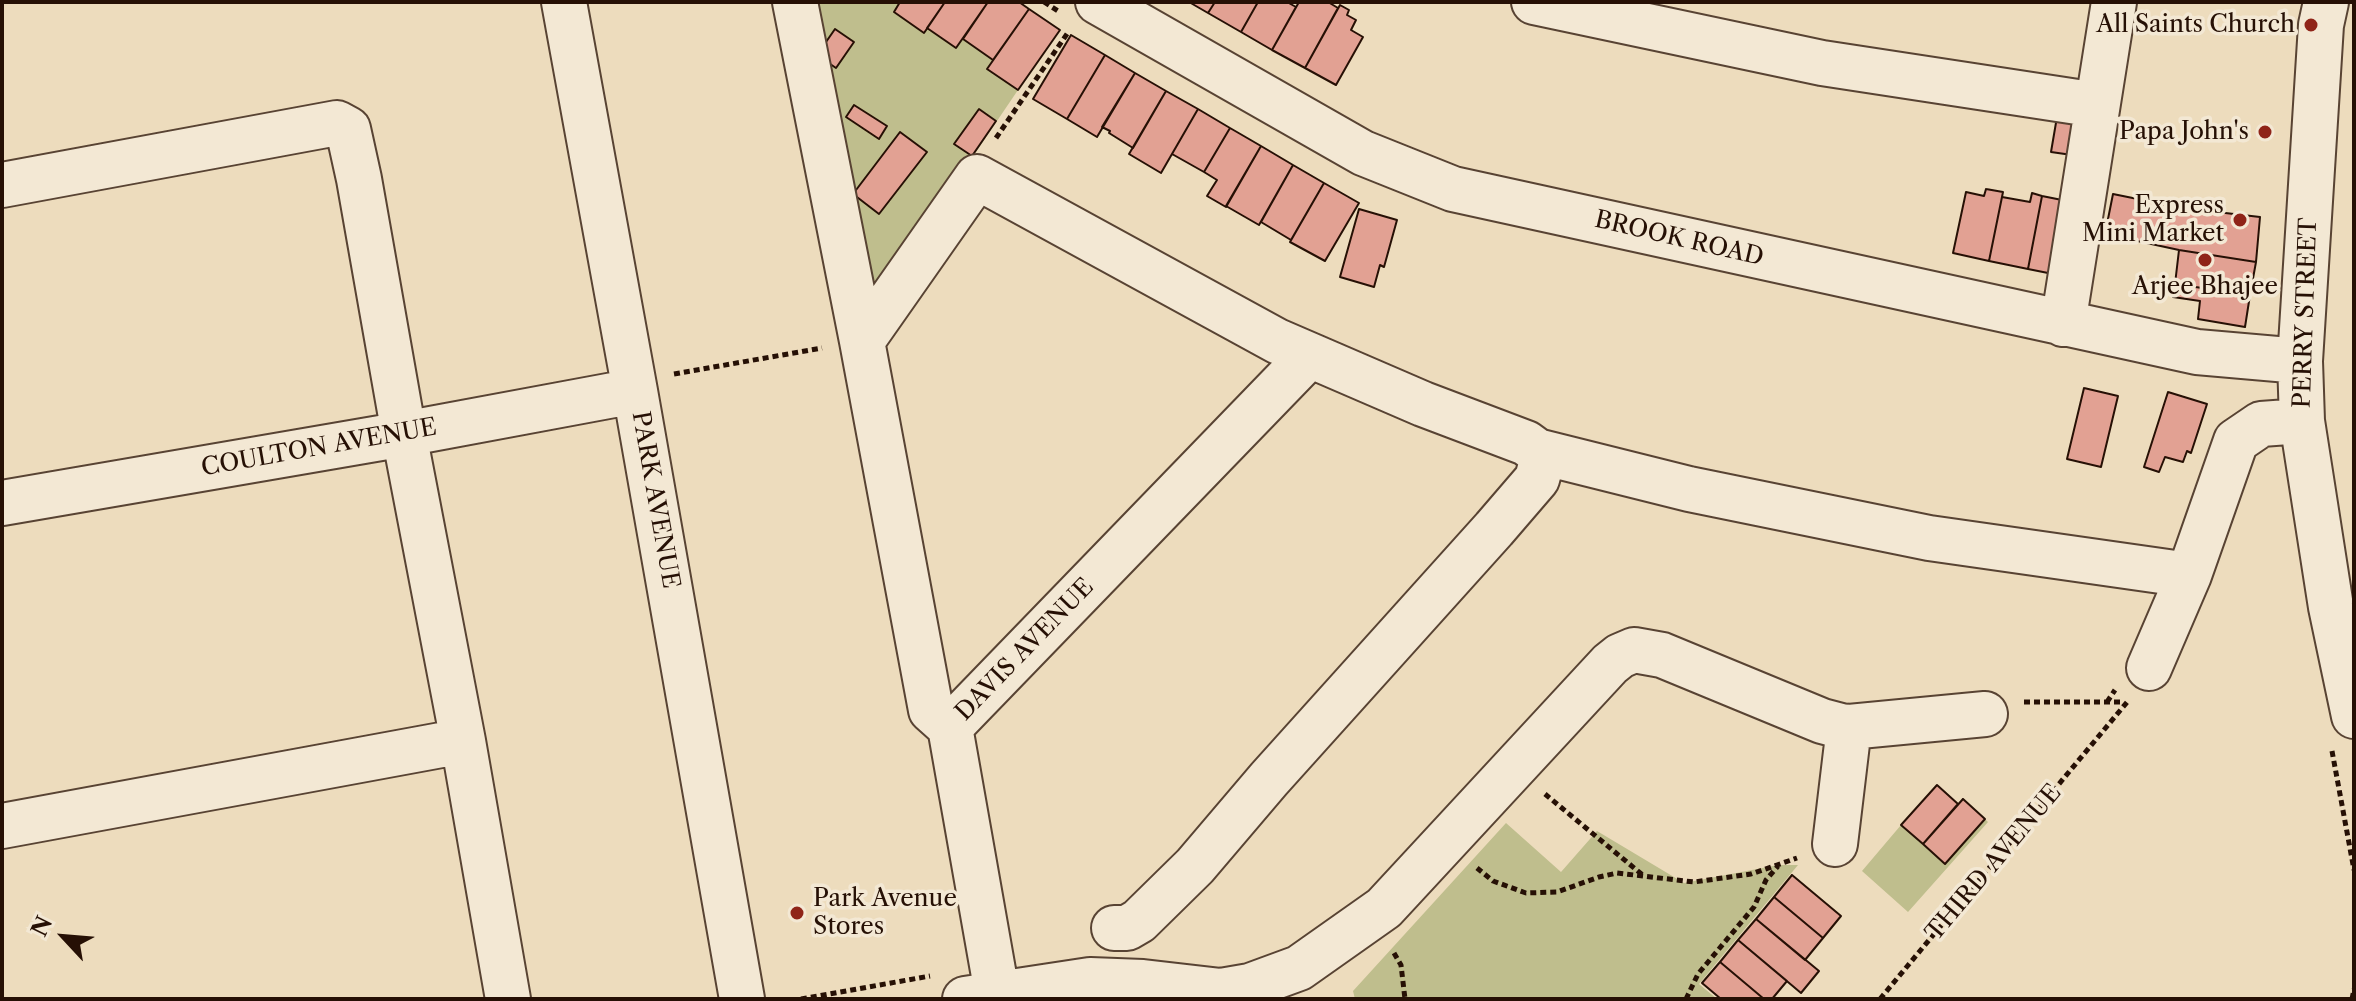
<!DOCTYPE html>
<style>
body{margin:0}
#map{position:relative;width:2356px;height:1001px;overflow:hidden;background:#eddcbd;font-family:"Libre Caslon Text",serif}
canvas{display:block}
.frame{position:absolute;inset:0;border:4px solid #261005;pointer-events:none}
.north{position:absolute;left:24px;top:897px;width:80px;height:80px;-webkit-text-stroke:6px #f3e8d4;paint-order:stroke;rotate:296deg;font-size:22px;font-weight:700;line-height:32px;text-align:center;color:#261005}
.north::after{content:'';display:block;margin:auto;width:28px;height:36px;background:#261005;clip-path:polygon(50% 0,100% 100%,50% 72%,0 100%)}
</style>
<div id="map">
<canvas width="2356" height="1001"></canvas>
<div class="frame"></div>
<div class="north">N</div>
</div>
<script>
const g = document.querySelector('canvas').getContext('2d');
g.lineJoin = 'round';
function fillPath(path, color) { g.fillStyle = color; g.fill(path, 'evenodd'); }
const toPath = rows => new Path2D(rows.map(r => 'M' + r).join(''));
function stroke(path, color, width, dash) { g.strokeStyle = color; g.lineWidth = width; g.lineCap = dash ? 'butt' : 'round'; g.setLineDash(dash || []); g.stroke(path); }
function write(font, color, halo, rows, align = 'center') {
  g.font = font + ' "Libre Caslon Text",serif'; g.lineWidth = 7; g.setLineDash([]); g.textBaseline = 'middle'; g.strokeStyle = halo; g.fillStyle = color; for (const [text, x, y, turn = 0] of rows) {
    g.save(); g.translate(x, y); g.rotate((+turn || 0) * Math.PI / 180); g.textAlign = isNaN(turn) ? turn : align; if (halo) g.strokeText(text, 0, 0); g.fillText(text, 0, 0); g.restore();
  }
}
const green = toPath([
 [806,2,900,2,894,12,927,28,956,48,963,39,993,60,988,69,1018,90,866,314],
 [1985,819,1988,822,1908,912,1862,871,1901,825,1945,864],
 [1506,823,1561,872,1597,831,1684,883,1778,865,1798,865,1699,984,1717,999,1355,999,1353,991]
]);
const building = toPath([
 [900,2,945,2,924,33,894,12,900,2],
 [945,2,988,2,956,48,927,28,945,2],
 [988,2,1019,2,1029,9,993,60,963,39,988,2],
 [1189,2,1215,2,1208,13,1189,2],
 [1215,2,1258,2,1241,32,1208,13,1215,2],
 [1258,2,1287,2,1296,7,1272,50,1241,32,1258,2],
 [1299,2,1328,2,1338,8,1305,68,1272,50,1299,2],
 [1340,5,1349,10,1347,15,1356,20,1351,30,1363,37,1336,85,1305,68,1340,5],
 [1029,9,1060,30,1018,90,987,69,1029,9],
 [835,29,854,42,836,68,817,55,835,29],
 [1071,35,1105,55,1067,119,1033,99,1071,35],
 [1105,55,1135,73,1097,137,1067,119,1105,55],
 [1135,73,1166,91,1133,148,1109,133,1110,131,1102,127,1135,73],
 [1166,91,1198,109,1161,173,1129,154,1166,91],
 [854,105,887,126,879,139,846,117,854,105],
 [979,109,996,121,972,156,954,144,979,109],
 [1198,109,1230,128,1204,172,1172,154,1198,109],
 [2058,111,2085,115,2079,156,2051,152,2058,111],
 [1230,128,1261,146,1226,207,1207,196,1217,180,1204,172,1230,128],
 [900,132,927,152,879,214,853,194,900,132],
 [1261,146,1293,165,1259,225,1226,206,1261,146],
 [1293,165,1324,183,1291,240,1261,222,1293,165],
 [1324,183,1359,203,1325,261,1290,242,1324,183],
 [1986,189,2003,192,1989,261,1953,253,1966,192,1984,196,1986,189],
 [2032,193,2042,196,2028,269,1989,261,2002,197,2030,202,2032,193],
 [2113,194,2182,208,2260,217,2256,262,2179,250,2105,234,2113,194],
 [2042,196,2072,202,2058,275,2028,269,2042,196],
 [1359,209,1397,220,1384,267,1380,265,1374,287,1340,277,1359,209],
 [2179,250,2256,262,2250,295,2175,284,2179,250],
 [2175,284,2250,295,2245,327,2198,319,2200,301,2173,297,2175,284],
 [2084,388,2118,396,2101,467,2067,459,2084,388],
 [2168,392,2207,404,2191,453,2187,451,2183,462,2165,457,2159,472,2144,467,2168,392],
 [1937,785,1958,804,1923,844,1901,825,1937,785],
 [1963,799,1985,819,1945,864,1923,844,1963,799],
 [1792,875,1841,916,1823,938,1774,897,1792,875],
 [1774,897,1823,938,1805,960,1756,919,1774,897],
 [1756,919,1819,971,1801,993,1738,940,1756,919],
 [1738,940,1787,981,1772,999,1764,999,1720,962,1738,940],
 [1720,962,1764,999,1721,999,1702,983,1720,962]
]);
const path = toPath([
 [1044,2,1058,11],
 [996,138,1069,31],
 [674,374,822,348],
 [2024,702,2122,702],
 [2107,702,2115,690],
 [2332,751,2354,870],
 [1545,794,1645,877],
 [1477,868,1493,881,1526,893,1557,892,1599,877,1617,873,1694,882,1751,874,1797,858],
 [1394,953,1401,965,1405,999],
 [801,999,930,976],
 [1686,999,1698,974,1754,907,1766,880,1778,866],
 [1880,999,2128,701],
 [2352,999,2354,989]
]);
const minor = toPath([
 [564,2,635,391,742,999],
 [795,2,862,341,931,710,950,727],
 [1098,2,1363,153,1453,189,2197,352,2300,361],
 [1534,2,1822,63,2097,105],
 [2326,2,2321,25,2300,361,2302,421,2331,607,2354,716],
 [2,185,337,123,348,129,359,179,404,434,463,741,508,999],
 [2063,324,2114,2],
 [862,341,977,177,1277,341,1423,404,1526,443,1537,451,1689,489,1929,538,2189,575],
 [2,503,404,434,635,391],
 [2149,668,2189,575,2236,441,2261,424,2302,421],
 [2,826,463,741],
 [1835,844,1849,727],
 [1114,928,1127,928,1139,921,1195,866,1269,779,1494,529,1537,479,1542,461,1537,451],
 [997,993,950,727,1309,356],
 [965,999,1090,980,1143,982,1221,991,1250,986,1299,968,1384,908,1610,664,1620,656,1634,650,1662,655,1822,721,1841,726,1849,727,1985,714]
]);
const markers = [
 [2311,25,8,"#8f2418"],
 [2265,132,8,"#8f2418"],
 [2240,220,8,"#8f2418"],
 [2205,260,8,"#8f2418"],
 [797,913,8,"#8f2418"]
];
const poiNames = [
 ["All Saints Church",2295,25],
 ["Papa John's",2249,132],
 ["Express",2224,206],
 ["Mini Market",2224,234],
 ["Arjee Bhajee",2205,287,"center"],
 ["Park Avenue",813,899,"left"],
 ["Stores",813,927,"left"]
];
const streetNames = [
 ["BROOK ROAD",1679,239,13],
 ["PERRY STREET",2306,313,-88],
 ["COULTON AVENUE",319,448,-10],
 ["PARK AVENUE",655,500,80],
 ["DAVIS AVENUE",1025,650,-46],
 ["THIRD AVENUE",1994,863,-50]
];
fillPath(green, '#bfbe8d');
fillPath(building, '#e2a193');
stroke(building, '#261005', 2);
stroke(minor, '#584333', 48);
stroke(path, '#261005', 5, [6, 4]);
stroke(minor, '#f3e8d4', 44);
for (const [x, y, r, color] of markers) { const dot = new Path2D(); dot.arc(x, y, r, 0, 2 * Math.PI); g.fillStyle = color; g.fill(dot); stroke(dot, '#f3e8d4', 3); }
write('24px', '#261005', '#f3e8d4', poiNames, 'right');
write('24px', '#261005', '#f3e8d4', streetNames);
</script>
